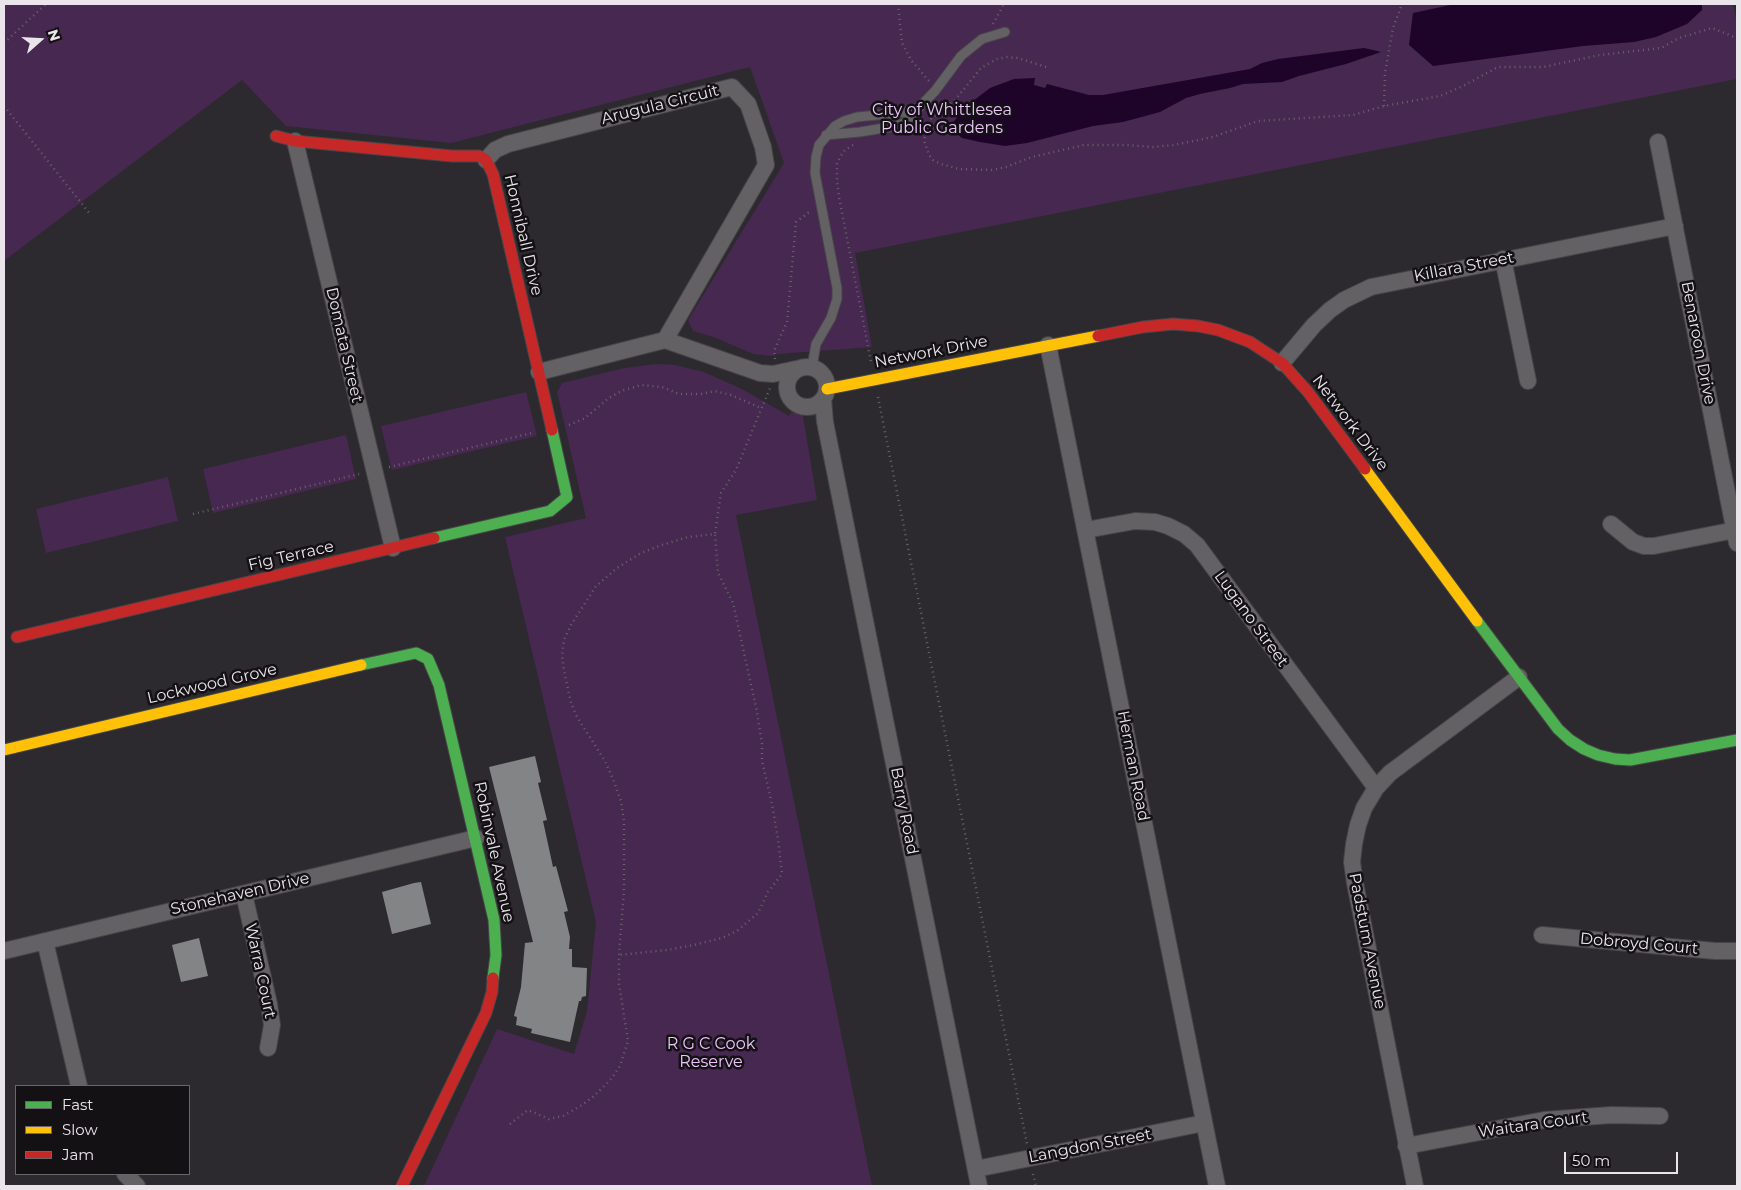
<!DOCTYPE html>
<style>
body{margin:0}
#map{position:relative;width:1741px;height:1190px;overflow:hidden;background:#2c2a2e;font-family:Montserrat,sans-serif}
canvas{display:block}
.frame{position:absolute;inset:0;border:5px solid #e9e5ea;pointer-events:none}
.legend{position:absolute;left:15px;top:1085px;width:175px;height:90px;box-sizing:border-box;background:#141115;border:1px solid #69666a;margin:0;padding:6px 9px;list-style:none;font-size:15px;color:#e9e5ea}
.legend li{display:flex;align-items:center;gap:10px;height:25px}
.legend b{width:25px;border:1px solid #69666a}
.north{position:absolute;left:15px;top:15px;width:50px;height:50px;-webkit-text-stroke:4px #141115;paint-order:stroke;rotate:71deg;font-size:14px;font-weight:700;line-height:20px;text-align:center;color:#e9e5ea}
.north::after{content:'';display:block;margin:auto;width:18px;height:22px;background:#e9e5ea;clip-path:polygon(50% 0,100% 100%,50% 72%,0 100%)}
.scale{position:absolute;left:1564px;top:1152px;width:114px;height:22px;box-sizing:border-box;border:2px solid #e9e5ea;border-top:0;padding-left:6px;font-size:15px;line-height:18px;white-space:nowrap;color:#e9e5ea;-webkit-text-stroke:4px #141115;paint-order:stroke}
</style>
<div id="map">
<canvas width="1741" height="1190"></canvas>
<div class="frame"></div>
<ul class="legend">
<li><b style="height:6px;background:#4caf50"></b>Fast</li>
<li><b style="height:6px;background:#ffc107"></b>Slow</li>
<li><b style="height:6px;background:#c62828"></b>Jam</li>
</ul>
<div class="north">N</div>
<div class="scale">50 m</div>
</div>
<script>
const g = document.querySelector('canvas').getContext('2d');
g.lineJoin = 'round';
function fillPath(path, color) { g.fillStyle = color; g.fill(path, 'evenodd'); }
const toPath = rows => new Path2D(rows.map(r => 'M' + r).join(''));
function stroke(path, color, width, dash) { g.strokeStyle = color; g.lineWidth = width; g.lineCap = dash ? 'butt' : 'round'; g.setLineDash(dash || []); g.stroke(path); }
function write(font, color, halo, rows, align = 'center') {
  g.font = font + ' Montserrat,sans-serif'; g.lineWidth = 5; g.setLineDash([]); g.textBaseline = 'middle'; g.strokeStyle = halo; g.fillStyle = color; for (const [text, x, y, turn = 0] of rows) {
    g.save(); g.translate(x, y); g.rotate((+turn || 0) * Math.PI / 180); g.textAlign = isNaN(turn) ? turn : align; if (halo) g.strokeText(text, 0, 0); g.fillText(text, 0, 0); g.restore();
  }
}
const green = toPath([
 [4,4,1733,4,1737,24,1737,79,855,253,872,347,777,354,772,356,753,354,716,338,693,331,688,320,784,163,750,67,451,143,286,126,242,80,4,261],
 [657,364,675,365,704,372,744,390,789,416,800,398,817,500,736,515,872,1186,424,1186,497,1029,574,1054,587,1011,596,922,505,537,586,518,557,392,562,383,624,368],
 [526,392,537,436,392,470,381,426],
 [346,435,356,479,213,513,203,469],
 [168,477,178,521,46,553,36,509]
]);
const water = toPath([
 [1455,4,1702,4,1702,10,1687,24,1656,37,1634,42,1583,46,1433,66,1409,45,1413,13],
 [1364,48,1381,52,1346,64,1299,76,1282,82,1243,84,1230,88,1200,94,1186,98,1160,112,1123,122,1093,126,1027,143,1005,146,980,142,962,138,949,127,969,104,990,88,1014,79,1035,78,1034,85,1045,88,1047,84,1089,95,1103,95,1250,69,1262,63,1278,59]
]);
const building = toPath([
 [535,756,541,782,538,783,547,820,543,821,553,867,556,866,568,911,564,912,570,937,569,949,572,949,572,967,587,968,586,996,582,997,581,1001,579,1001,570,1042,531,1033,532,1029,516,1025,517,1017,514,1016,521,987,525,943,533,942,489,767],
 [421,882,431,924,392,934,382,892,414,883],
 [199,938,208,976,181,982,172,945]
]);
const path = toPath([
 [898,4,902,43,911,60,929,81],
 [993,24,1004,4],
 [4,43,46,4],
 [1046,67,1018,58,1007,57,997,59,981,68,955,100,931,119,927,128,924,140,929,155,933,160,941,164,959,169,992,170,1006,167,1032,157,1084,145,1126,145,1153,147,1174,145,1213,137,1258,121,1353,115,1384,106,1440,96,1463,86,1498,67,1543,67,1600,55,1661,48,1679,38,1712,28,1737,38],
 [4,106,90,214],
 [1384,106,1385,73,1393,28,1402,4],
 [853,145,845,150,840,157,837,163,837,181,839,197,871,362],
 [775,359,774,351,787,322,796,222,808,213,812,212],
 [878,397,1027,1144],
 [569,425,585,418,609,398,621,391,641,385,662,387,679,394,701,394,715,391,731,395,761,408],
 [389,467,532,433],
 [193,514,359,474],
 [715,533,721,493,736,470,770,388],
 [510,1124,528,1110,549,1119,563,1116,582,1105,594,1096,611,1079,620,1066,628,1041,619,984,619,955,624,890,624,821,621,801,613,779,605,761,577,717,571,703,564,671,562,655,564,640,571,625,596,586,617,568,641,553,662,545,688,537,715,534,718,573,733,603,757,712,762,744,762,761,772,804,778,839,782,874,768,892,758,913,737,931,722,938,694,945,667,950,619,955],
 [1033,1174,1036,1186]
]);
const lane = toPath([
 [826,135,860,132,896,126,904,123,935,91,961,56,982,39,1005,32],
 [812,367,816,344,831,318,837,299,837,288,815,173,816,157,819,145,835,126,844,121,857,117,898,113,919,108]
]);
const street = toPath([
 [295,141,393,548],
 [1658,142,1737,543],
 [486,160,495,150,508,144,732,87,748,104,763,147,766,165,665,340],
 [1503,259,1528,381],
 [1048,345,1217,1186],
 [1282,363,1314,325,1330,310,1344,300,1371,287,1675,226],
 '787 387a20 20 0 1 1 40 0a20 20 0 1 1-40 0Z',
 [539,372,665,340,760,373,773,374,796,369],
 [823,399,825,422,979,1186],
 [1611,524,1633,542,1644,546,1654,546,1735,530],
 [1086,530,1135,521,1155,522,1168,526,1184,534,1197,545,1376,788],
 [244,894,269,1004,272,1025,268,1048],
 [1542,935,1715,951,1737,951],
 [45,941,79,1086],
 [4,951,476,838],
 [1406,1146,1544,1120,1611,1115,1660,1116],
 [976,1169,1204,1123],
 [125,1174,137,1186],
 [1415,1186,1355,883,1352,862,1354,844,1358,825,1364,808,1376,788,1390,773,1519,677]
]);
const fast = toPath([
 [434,538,550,511,567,497,552,430],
 [1477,621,1558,729,1570,740,1584,749,1598,755,1615,759,1630,760,1737,740],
 [361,665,416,653,428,659,439,685,494,920,496,955,493,978]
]);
const slow = toPath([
 [827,389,1098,336],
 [1365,469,1477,621],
 [4,750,361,665]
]);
const jam = toPath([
 [276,136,295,141,452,156,479,156,486,160,493,174,552,430],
 [1098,336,1143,327,1173,324,1198,326,1218,330,1250,342,1282,363,1308,392,1365,469],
 [17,637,434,538],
 [402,1186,486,1013,492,992,493,978]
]);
const streetNames = [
 ["Arugula Circuit",660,105,-14],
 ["Honniball Drive",523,235,77],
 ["Killara Street",1464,267,-11],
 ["Benaroon Drive",1698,343,79],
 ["Domata Street",344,345,77],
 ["Network Drive",931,352,-11],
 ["Network Drive",1350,423,53],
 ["Fig Terrace",291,556,-13],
 ["Lugano Street",1251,619,54],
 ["Lockwood Grove",212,684,-13],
 ["Herman Road",1133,766,79],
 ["Barry Road",904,811,79],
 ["Robinvale Avenue",494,852,78],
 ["Stonehaven Drive",240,894,-13],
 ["Padstum Avenue",1367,941,79],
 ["Dobroyd Court",1639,944,5],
 ["Warra Court",260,971,78],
 ["Waitara Court",1533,1125,-8],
 ["Langdon Street",1090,1146,-11]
];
const parkNames = [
 ["City of Whittlesea",942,110],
 ["Public Gardens",942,128],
 ["R G C Cook",711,1044],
 ["Reserve",711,1062]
];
fillPath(green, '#462850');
fillPath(water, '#1f0429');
fillPath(building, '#838485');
stroke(lane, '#474548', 11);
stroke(street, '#474548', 18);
stroke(fast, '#474548', 13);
stroke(slow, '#474548', 13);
stroke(jam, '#474548', 13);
stroke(path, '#676568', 2.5, [1, 4]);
stroke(lane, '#646165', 9);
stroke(street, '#646165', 16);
stroke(fast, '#4caf50', 11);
stroke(slow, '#ffc107', 11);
stroke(jam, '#c62828', 11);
write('16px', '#e9e5ea', '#141115', streetNames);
write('16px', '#edc5fb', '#141115', parkNames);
</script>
